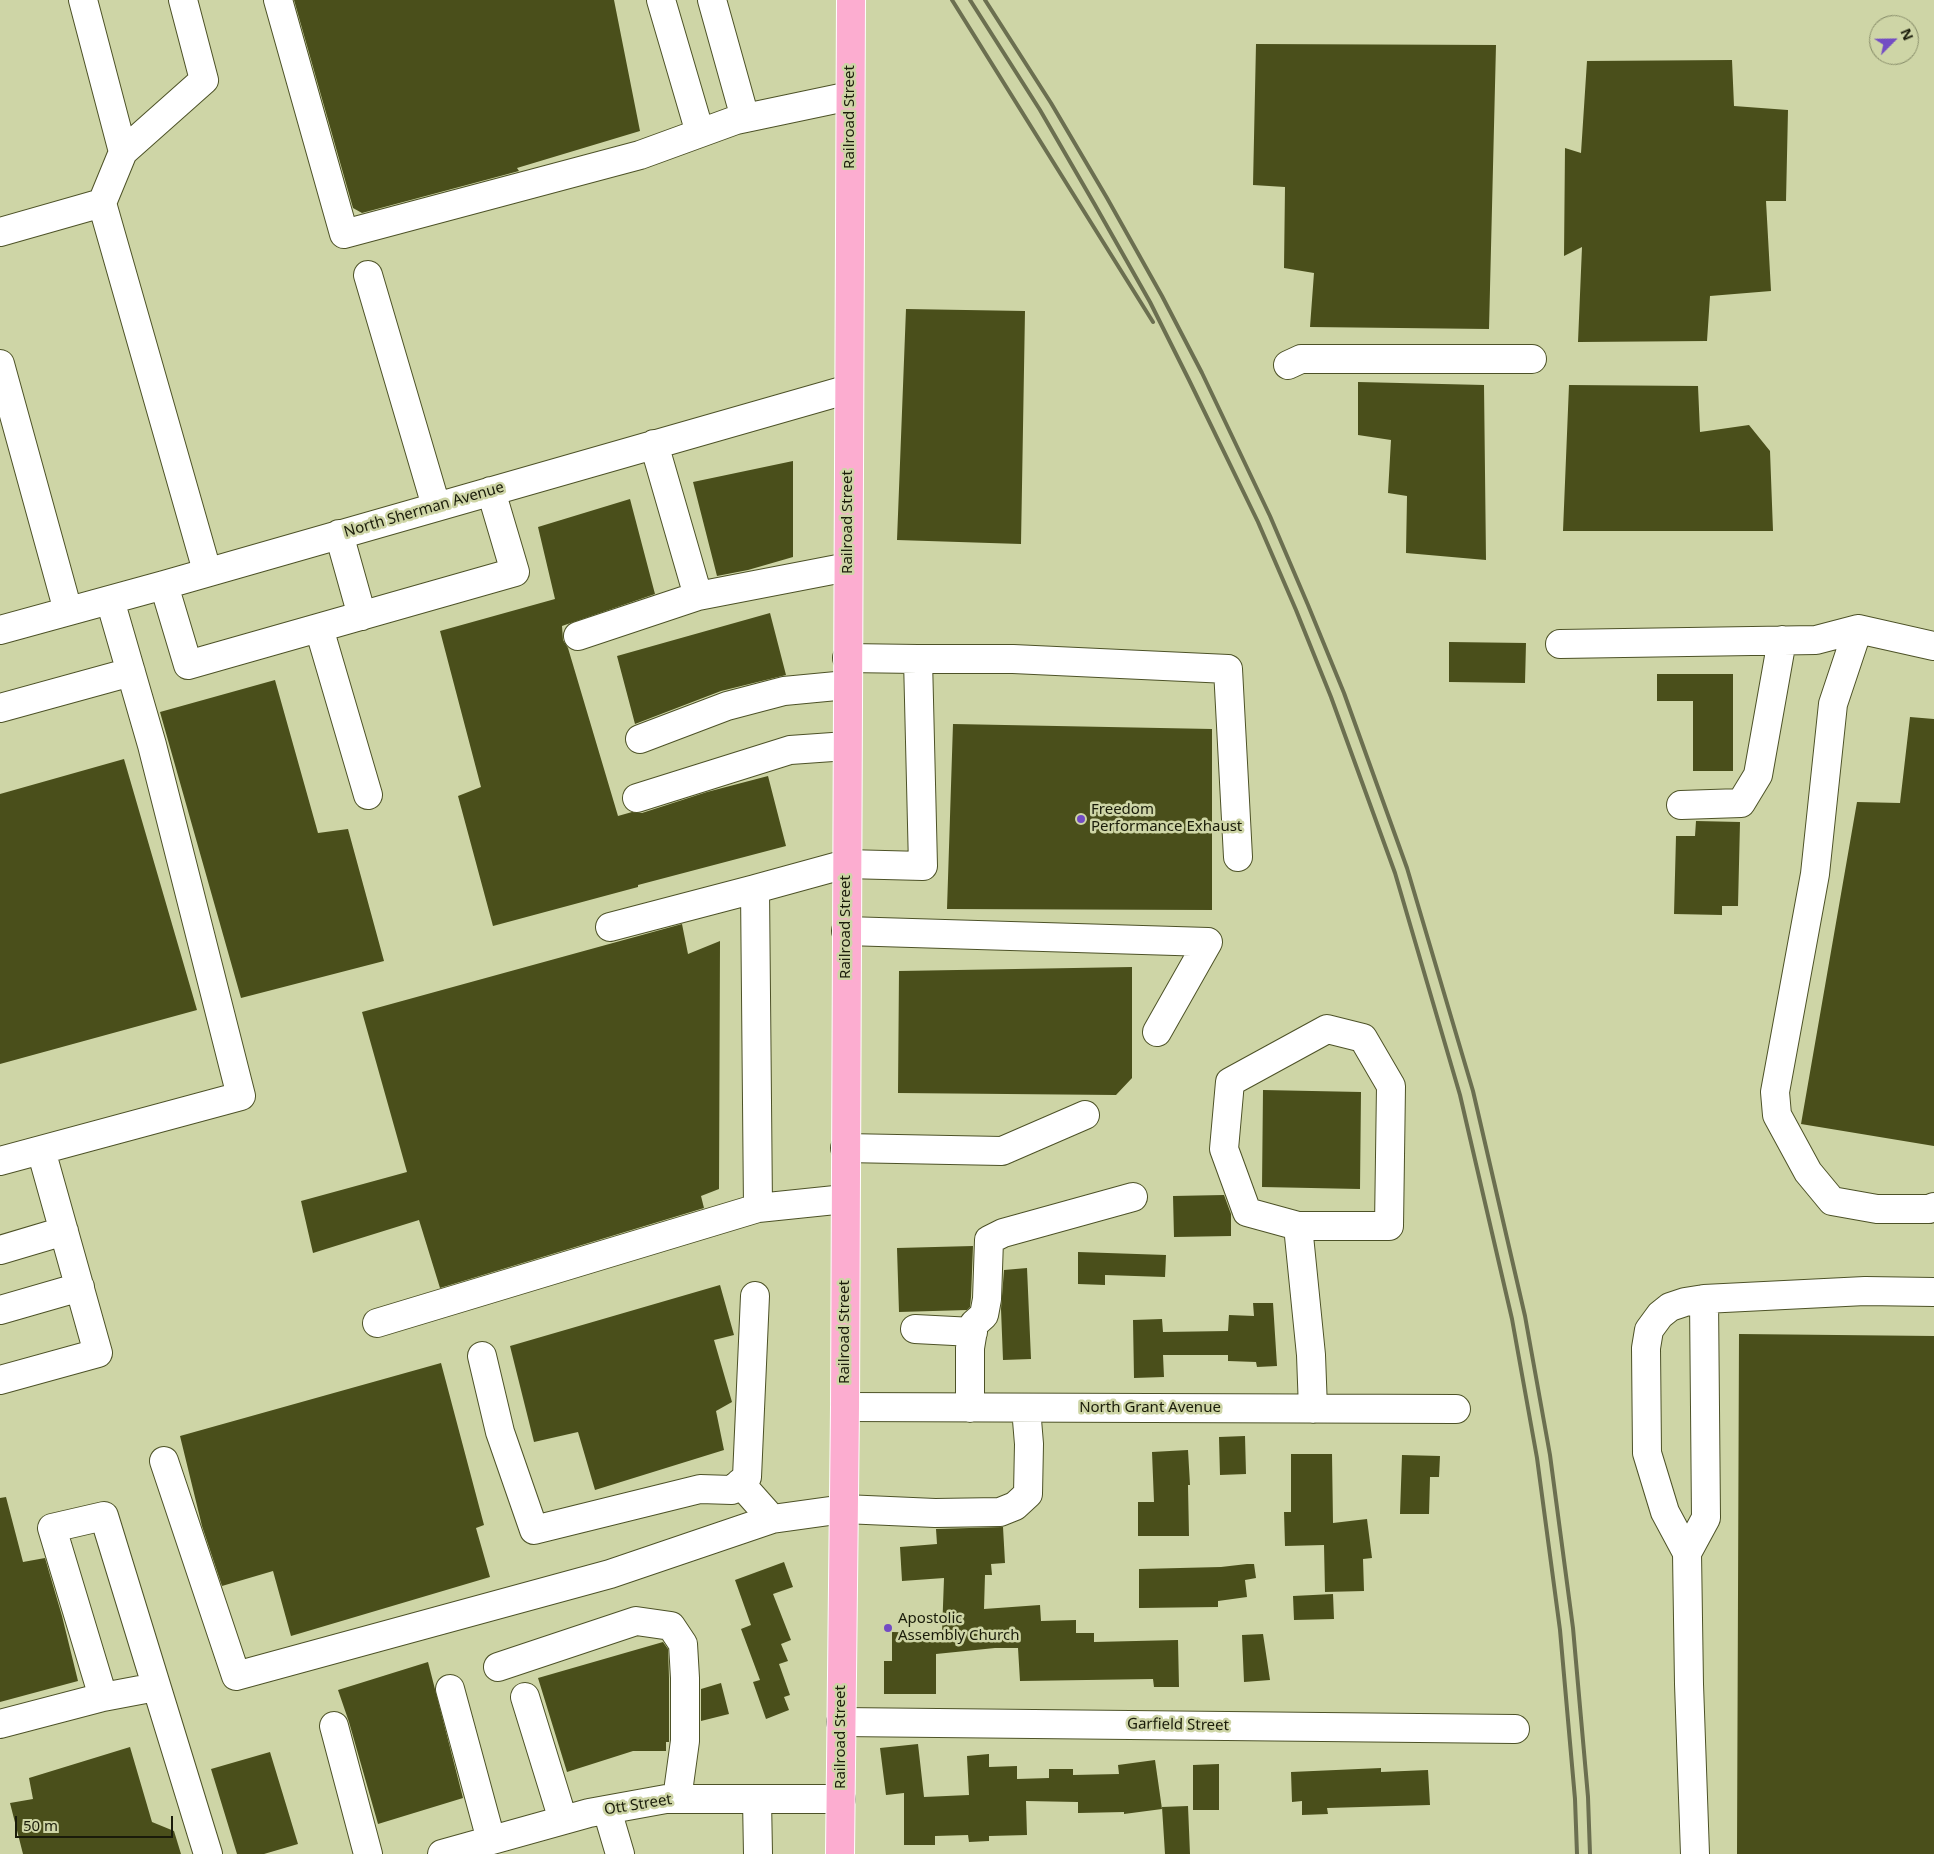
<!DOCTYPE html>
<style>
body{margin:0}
#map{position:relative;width:1934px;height:1854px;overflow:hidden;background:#ced5a6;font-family:"Noto Sans",sans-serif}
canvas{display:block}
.north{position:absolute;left:1869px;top:15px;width:50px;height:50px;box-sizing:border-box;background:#ced5a6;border:1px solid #868b68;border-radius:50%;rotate:67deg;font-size:14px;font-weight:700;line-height:20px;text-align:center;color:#1a1c0a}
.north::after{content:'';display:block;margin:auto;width:18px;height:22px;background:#734cc4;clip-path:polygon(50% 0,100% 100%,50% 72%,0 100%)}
.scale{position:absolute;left:15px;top:1816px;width:158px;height:22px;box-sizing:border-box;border:2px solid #1a1c0a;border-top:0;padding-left:6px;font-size:15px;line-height:18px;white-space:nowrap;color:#1a1c0a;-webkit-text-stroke:4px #ced5a6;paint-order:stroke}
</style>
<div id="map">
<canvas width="1934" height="1854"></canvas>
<div class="north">N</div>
<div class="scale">50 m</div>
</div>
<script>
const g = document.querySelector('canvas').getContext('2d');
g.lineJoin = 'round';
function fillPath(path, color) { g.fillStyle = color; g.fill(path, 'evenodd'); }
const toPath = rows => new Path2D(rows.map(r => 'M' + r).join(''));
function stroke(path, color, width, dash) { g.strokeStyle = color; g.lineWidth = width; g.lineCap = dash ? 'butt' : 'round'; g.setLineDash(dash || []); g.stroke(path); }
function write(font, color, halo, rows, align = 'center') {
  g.font = font + ' "Noto Sans",sans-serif'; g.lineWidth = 5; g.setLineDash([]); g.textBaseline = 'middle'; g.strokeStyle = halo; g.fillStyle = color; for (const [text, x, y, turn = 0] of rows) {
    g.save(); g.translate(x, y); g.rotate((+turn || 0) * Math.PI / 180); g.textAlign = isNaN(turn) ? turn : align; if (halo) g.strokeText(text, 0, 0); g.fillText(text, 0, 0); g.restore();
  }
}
const building = toPath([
 [294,0,614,0,640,131,517,168,519,171,362,213,353,208],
 [1256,44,1496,45,1489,329,1310,327,1314,273,1284,268,1285,187,1253,185],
 [1732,60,1734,106,1788,110,1786,201,1766,201,1771,291,1710,296,1707,341,1578,342,1582,247,1564,256,1565,148,1581,153,1587,61],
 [906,309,1025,311,1021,544,897,540],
 [1358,382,1484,385,1486,560,1406,553,1407,496,1388,493,1391,440,1358,435],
 [1569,385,1698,386,1700,432,1749,425,1770,451,1773,531,1563,531],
 [793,461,793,557,748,570,717,576,693,482],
 [630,499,655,594,562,626,563,640,568,648,618,816,632,812,642,813,707,792,768,776,786,846,638,885,638,887,493,926,458,796,481,787,440,631,555,599,538,527],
 [770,613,786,675,721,691,635,724,617,656],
 [1449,642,1526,643,1525,683,1449,682],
 [1657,674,1733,674,1733,771,1693,771,1693,701,1657,701],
 [275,680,318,833,348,829,384,961,241,998,160,712],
 [1910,717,1934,719,1934,1146,1801,1124,1857,802,1900,803],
 [953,724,1212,729,1212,910,947,909],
 [124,759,197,1010,0,1064,0,794],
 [1696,821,1740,822,1738,906,1722,906,1722,915,1674,914,1676,836,1695,836],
 [682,924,688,954,720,941,719,1189,701,1196,704,1208,440,1288,419,1220,313,1253,301,1201,407,1172,362,1012],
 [1132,967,1132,1078,1116,1095,898,1093,899,971],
 [1263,1090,1361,1092,1360,1189,1262,1187],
 [1224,1195,1231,1214,1231,1236,1174,1237,1173,1196],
 [973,1246,971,1297,970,1307,967,1310,899,1312,897,1248],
 [1078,1252,1166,1255,1165,1277,1105,1275,1105,1285,1078,1284],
 [1027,1268,1031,1359,1003,1360,1001,1309,1004,1270],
 [720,1285,734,1335,714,1340,732,1402,716,1411,724,1450,595,1490,578,1432,534,1442,510,1346],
 [1253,1303,1273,1303,1277,1366,1257,1367,1256,1362,1228,1361,1228,1355,1163,1355,1164,1377,1134,1378,1133,1320,1162,1319,1163,1332,1228,1331,1229,1315,1254,1316],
 [1739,1334,1934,1336,1934,1854,1737,1854],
 [441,1363,484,1525,476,1528,490,1577,291,1636,273,1571,222,1586,202,1526,180,1436],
 [1245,1436,1246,1474,1220,1475,1219,1437],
 [1188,1450,1190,1485,1188,1485,1189,1536,1138,1536,1138,1502,1154,1502,1152,1452],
 [1291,1454,1332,1454,1333,1523,1367,1519,1372,1558,1363,1559,1364,1591,1325,1592,1324,1545,1285,1546,1284,1512,1291,1512],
 [1402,1455,1440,1456,1439,1477,1430,1477,1429,1514,1400,1514],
 [6,1497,23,1562,45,1558,62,1616,78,1681,0,1702,0,1498],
 [1003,1527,1005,1563,991,1564,992,1575,985,1575,984,1609,1040,1605,1041,1621,1076,1620,1076,1633,1094,1633,1094,1642,1178,1640,1179,1687,1154,1687,1153,1679,1020,1681,1018,1648,995,1648,936,1654,936,1694,884,1694,884,1661,892,1661,892,1632,942,1633,944,1578,902,1581,900,1547,937,1544,936,1529],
 [784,1562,793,1587,773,1594,791,1640,781,1644,788,1661,779,1664,790,1695,784,1697,789,1710,766,1719,753,1682,760,1680,741,1629,751,1625,735,1580],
 [1247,1564,1254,1564,1256,1578,1245,1580,1247,1597,1218,1601,1218,1607,1139,1608,1139,1569,1221,1567],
 [1333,1594,1334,1619,1294,1620,1293,1596],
 [1263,1634,1270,1680,1244,1682,1242,1635],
 [663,1642,668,1649,669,1678,669,1742,666,1742,666,1751,633,1751,567,1772,538,1678],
 [428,1662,463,1798,378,1824,349,1722,338,1690],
 [721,1683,729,1714,701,1721,701,1689],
 [918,1744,924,1797,969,1795,967,1756,989,1754,989,1767,1017,1766,1017,1779,1049,1778,1049,1769,1073,1769,1073,1775,1119,1774,1118,1765,1155,1760,1162,1809,1124,1814,1124,1812,1078,1813,1078,1802,1026,1801,1027,1835,989,1836,989,1841,969,1842,968,1835,935,1836,935,1845,904,1845,904,1793,886,1795,880,1748],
 [130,1747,152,1822,174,1831,181,1854,23,1854,10,1803,33,1799,29,1778],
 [270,1752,298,1844,264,1854,237,1854,211,1769],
 [1219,1764,1219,1810,1193,1810,1193,1765],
 [1381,1768,1381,1772,1428,1770,1430,1805,1327,1808,1328,1814,1302,1815,1302,1801,1292,1802,1291,1772],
 [1188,1806,1190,1854,1165,1854,1162,1807]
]);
const minor = toPath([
 [83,0,123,152],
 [278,0,344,234,640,155,736,120,850,96],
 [661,0,700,133],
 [712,0,745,118],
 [102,203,123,152,204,80,183,0],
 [0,232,102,203,207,571],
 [368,275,436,506],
 [0,364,68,611],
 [1288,365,1301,359,1532,359],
 [654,444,698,596,848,567],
 [339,534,362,616],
 [164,585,188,665,515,572,491,491],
 [319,628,368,795],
 [1858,629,1833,704,1815,874,1775,1092,1777,1115,1808,1172,1832,1201,1877,1209,1929,1209,1934,1207],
 [0,630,164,585,849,389],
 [578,636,698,596],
 [1560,644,1816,640,1858,629,1934,646],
 [918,659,1013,659,1228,669,1238,857],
 [0,708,131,672],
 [640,739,727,706,784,691,847,685],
 [637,798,790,750,847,746],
 [1681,805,1741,803,1758,775,1782,640],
 [610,927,755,889],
 [846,931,1208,942,1157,1032],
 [845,1148,1002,1151,1085,1115],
 [0,1161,241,1096,152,745,110,600],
 [758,1208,755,889,846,864,923,866,918,659,847,658],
 [1298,1226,1389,1226,1391,1086,1363,1038,1327,1029,1230,1082,1224,1149,1247,1212,1298,1226,1311,1355,1313,1409],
 [0,1250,64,1231],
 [0,1310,80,1287],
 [377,1323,758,1208,845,1199],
 [915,1329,973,1332],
 [482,1356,500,1432,534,1530,700,1489,732,1490,747,1477,755,1296],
 [0,1380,98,1353,41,1150],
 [845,1407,1456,1409],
 [970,1408,970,1348,974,1324,984,1315,987,1299,989,1240,1003,1233,1133,1197],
 [164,1461,236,1676,610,1574,772,1519,844,1509,935,1513,1000,1512,1015,1506,1028,1494,1029,1444,1026,1408],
 [740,1483,772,1519],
 [1687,1553,1706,1518,1704,1299],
 [498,1667,636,1621,671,1626,683,1644,685,1678,685,1741,677,1799],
 [450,1689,491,1840],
 [103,1697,156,1687],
 [525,1697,563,1820],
 [841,1722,1515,1729],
 [0,1724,103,1697,52,1528,104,1516,208,1854],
 [334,1726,368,1854],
 [757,1799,758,1854],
 [607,1810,620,1854],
 [442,1854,589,1813,666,1799,841,1799],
 [1695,1854,1689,1684,1687,1553,1665,1512,1647,1453,1646,1348,1649,1330,1660,1315,1670,1307,1685,1302,1704,1299,1865,1291,1934,1292]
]);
const major = toPath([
 [840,1854,845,1407,851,0]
]);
const rail = toPath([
 [952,0,1153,322],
 [970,0,1040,110,1095,205,1150,302,1189,380,1258,522,1296,610,1331,697,1395,873,1460,1095,1512,1319,1537,1458,1560,1630,1575,1799,1577,1854],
 [985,0,1051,103,1107,198,1162,296,1202,373,1270,516,1308,605,1344,693,1407,868,1473,1091,1525,1316,1550,1455,1573,1628,1588,1797,1590,1854]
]);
const markers = [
 [1081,819,5,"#734cc4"],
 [888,1628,5,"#734cc4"]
];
const streetNames = [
 ["Railroad Street",850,117,-90],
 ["North Sherman Avenue",424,510,-16],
 ["Railroad Street",848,522,-90],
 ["Railroad Street",846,927,-90],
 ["Railroad Street",845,1332,-90],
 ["North Grant Avenue",1150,1408],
 ["Garfield Street",1178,1725,1],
 ["Railroad Street",841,1737,-90],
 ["Ott Street",638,1805,-9]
];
const poiNames = [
 ["Freedom",1091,810],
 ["Performance Exhaust",1091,827],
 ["Apostolic",898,1619],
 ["Assembly Church",898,1636]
];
fillPath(building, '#4a4f1b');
stroke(minor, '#4d5227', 30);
stroke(major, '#fff', 30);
stroke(minor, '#fff', 28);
stroke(major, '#fcadd0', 28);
stroke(rail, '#6b6f50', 4);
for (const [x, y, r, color] of markers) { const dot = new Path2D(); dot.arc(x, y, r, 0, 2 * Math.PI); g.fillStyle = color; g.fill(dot); stroke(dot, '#ced5a6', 2); }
write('15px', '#1a1c0a', '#ced5a6', streetNames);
write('15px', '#1a1c0a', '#ced5a6', poiNames, 'left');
</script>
